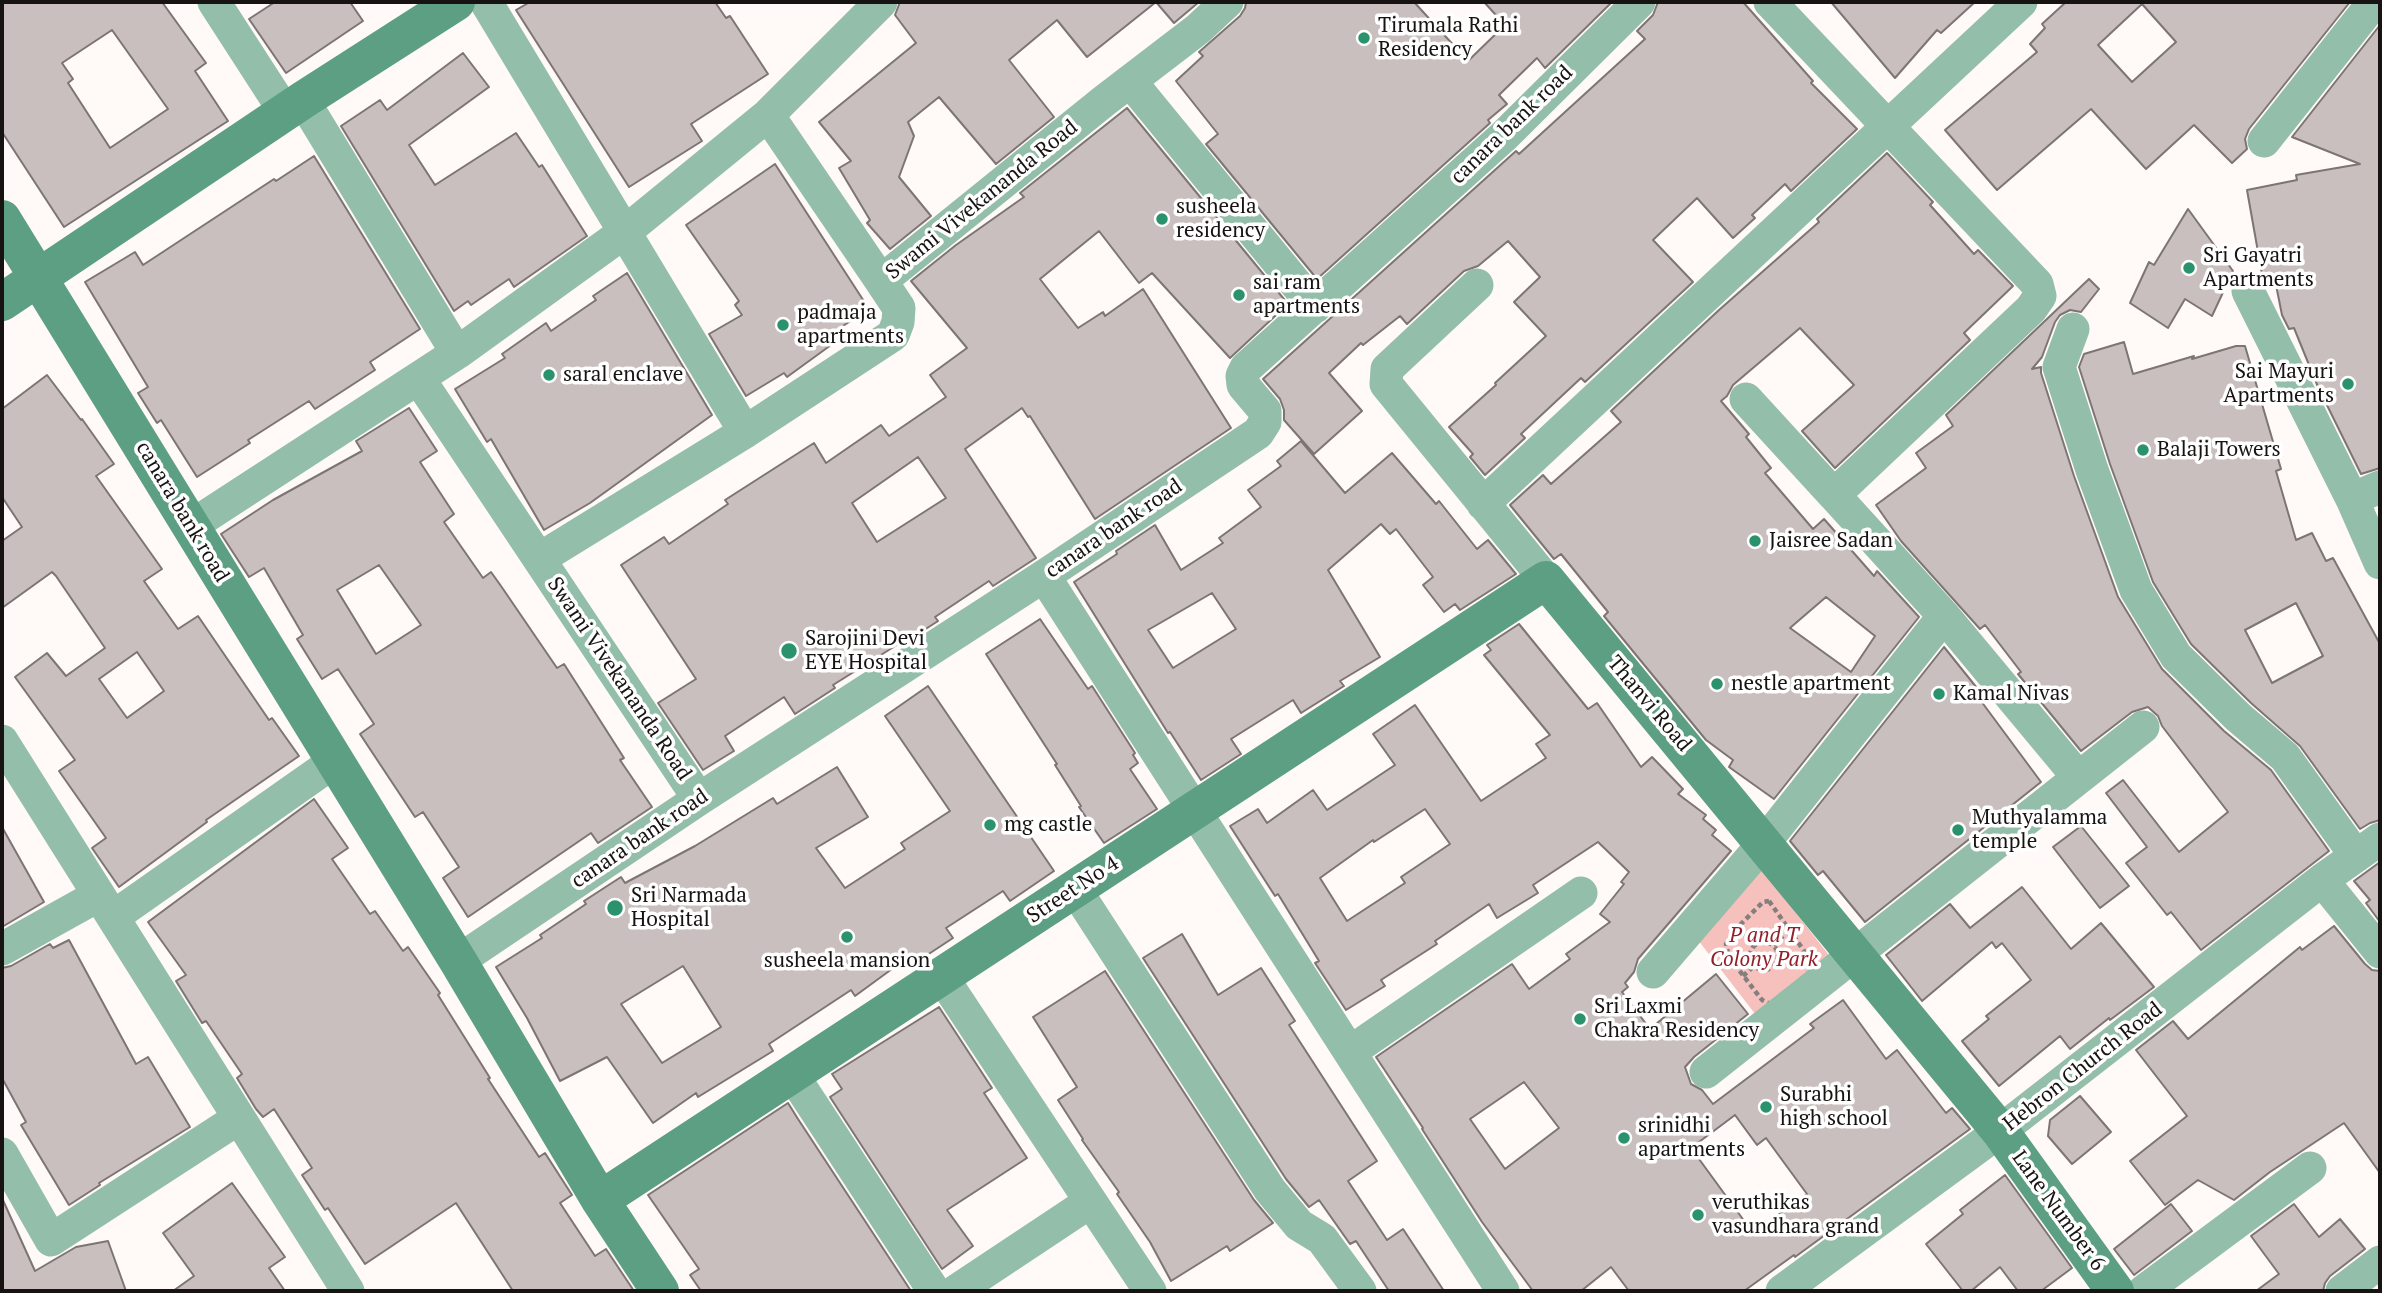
<!DOCTYPE html>
<style>
body{margin:0}
#map{position:relative;width:2382px;height:1293px;overflow:hidden;background:#fff9f8;font-family:"PT Serif",serif}
canvas{display:block}
.frame{position:absolute;inset:0;border:4px solid #161312;pointer-events:none}
</style>
<div id="map">
<canvas width="2382" height="1293"></canvas>
<div class="frame"></div>
</div>
<script>
const g = document.querySelector('canvas').getContext('2d');
g.lineJoin = 'round';
function fillPath(path, color) { g.fillStyle = color; g.fill(path, 'evenodd'); }
const toPath = rows => new Path2D(rows.map(r => 'M' + r).join(''));
function stroke(path, color, width, dash) { g.strokeStyle = color; g.lineWidth = width; g.lineCap = dash ? 'butt' : 'round'; g.setLineDash(dash || []); g.stroke(path); }
function write(font, color, halo, rows, align = 'center') {
  g.font = font + ' "PT Serif",serif'; g.lineWidth = 7; g.setLineDash([]); g.textBaseline = 'middle'; g.strokeStyle = halo; g.fillStyle = color; for (const [text, x, y, turn = 0] of rows) {
    g.save(); g.translate(x, y); g.rotate((+turn || 0) * Math.PI / 180); g.textAlign = isNaN(turn) ? turn : align; if (halo) g.strokeText(text, 0, 0); g.fillText(text, 0, 0); g.restore();
  }
}
const green = toPath([
 [1757,863,1835,963,1759,1019,1698,940]
]);
const building = toPath([
 [2,2,162,2,206,63,195,71,228,121,64,227,2,132,2,2],
 [112,30,168,109,110,148,68,83,73,79,62,63,112,30],
 [275,2,350,2,363,21,286,73,249,19,275,2],
 [530,2,715,2,726,18,730,16,768,74,691,124,702,141,629,187,516,10,530,2],
 [900,2,1199,2,1174,23,1156,2,1087,57,1057,20,1009,60,1054,117,996,164,939,97,908,122,914,136,899,177,931,216,890,249,867,223,870,220,839,168,851,161,819,122,916,43,895,15,900,2],
 [1246,2,1414,2,1468,61,1505,25,1484,2,1612,2,1545,68,1537,58,1499,95,1507,104,1488,120,1490,123,1317,279,1206,144,1218,134,1176,81,1203,56,1199,52,1240,16,1245,8,1246,2],
 [1658,2,1743,2,1813,81,1811,83,1857,129,1791,191,1785,184,1752,215,1755,218,1733,238,1697,198,1653,240,1693,282,1585,382,1581,378,1521,434,1525,438,1485,475,1470,457,1473,454,1449,427,1496,385,1495,383,1546,336,1514,302,1540,277,1508,241,1478,266,1464,271,1407,324,1400,316,1363,345,1361,343,1329,373,1362,411,1314,454,1284,420,1284,410,1280,399,1263,379,1516,151,1519,154,1645,39,1637,31,1653,15,1658,2],
 [1831,2,1975,2,1941,33,1937,30,1895,78,1831,2],
 [2066,2,2350,2,2249,129,2245,139,2247,149,2232,163,2194,125,2146,169,2091,109,1997,190,1945,130,2037,52,2030,44,2045,28,2042,24,2066,2],
 [2142,4,2176,42,2132,82,2098,45,2142,4],
 [2380,25,2380,468,2361,474,2318,387,2294,328,2289,329,2282,315,2276,285,2267,287,2263,280,2247,190,2297,180,2296,175,2360,164,2292,137,2380,25],
 [463,53,489,87,409,145,435,185,516,133,539,167,542,165,587,236,514,287,509,279,471,305,468,301,454,311,341,126,380,100,387,110,463,53],
 [1127,108,1288,304,1230,358,1152,273,1139,283,1099,231,1040,279,1078,328,1103,312,1105,316,1143,289,1231,428,1095,519,1030,416,1028,417,1022,408,965,449,1036,558,993,586,989,581,935,617,938,621,901,645,900,643,833,685,835,688,795,714,784,697,725,736,734,751,703,770,658,703,696,679,621,565,664,537,669,544,728,504,725,500,814,443,826,463,881,425,889,436,946,397,930,375,967,348,911,281,956,245,1024,197,1020,193,1127,108],
 [918,457,946,498,877,542,852,503,918,457],
 [1887,153,1933,202,1930,205,1974,254,1978,250,2013,286,1964,333,1970,340,1835,468,1802,431,1854,385,1800,328,1733,385,1727,396,1721,401,1749,434,1746,437,1771,468,1765,473,1813,529,1824,519,1874,576,1877,571,1919,617,1774,799,1729,767,1733,760,1706,740,1604,616,1608,612,1561,554,1554,559,1510,505,1543,475,1551,484,1621,422,1611,411,1719,310,1819,222,1817,219,1887,153],
 [1826,597,1875,636,1851,672,1790,628,1826,597],
 [314,156,420,329,370,362,375,370,315,409,309,401,248,440,250,443,197,477,161,420,157,423,138,393,148,387,85,282,135,252,143,265,274,179,276,181,314,156],
 [775,164,869,309,826,337,831,345,787,377,784,373,746,396,709,334,742,315,735,305,739,301,686,225,775,164],
 [2188,209,2233,271,2212,316,2185,299,2168,328,2130,303,2149,262,2154,265,2188,209],
 [627,273,712,415,590,503,544,530,491,439,487,442,455,389,505,358,502,354,546,323,551,331,596,300,593,296,627,273],
 [2089,279,2099,289,2081,312,2070,310,2060,315,2055,322,2042,357,2032,369,2041,367,2041,373,2074,476,2118,597,2162,669,2224,731,2271,770,2329,851,2201,950,2171,912,2167,915,2126,863,2147,847,2106,793,2123,780,2179,852,2228,812,2162,726,2158,716,2148,707,2132,712,2081,751,2018,674,2021,672,1985,625,1980,629,1901,541,1876,505,1926,468,1916,453,1953,426,1946,415,2089,279],
 [2124,342,2133,374,2194,356,2192,359,2236,346,2245,346,2281,469,2276,471,2296,540,2312,533,2326,561,2333,558,2380,644,2380,820,2370,823,2360,829,2300,746,2251,703,2191,644,2153,582,2110,464,2079,367,2084,354,2124,342],
 [2296,603,2323,656,2272,683,2245,630,2296,603],
 [47,375,81,420,82,419,114,464,96,476,162,569,144,581,178,629,198,616,269,720,272,718,299,756,206,820,207,822,119,887,92,848,106,838,59,771,75,760,15,677,47,653,66,676,105,648,56,576,52,572,2,608,2,541,22,527,2,497,2,409,47,375],
 [137,652,164,691,127,718,99,679,137,652],
 [409,408,437,451,420,462,454,514,444,522,483,578,491,572,501,586,557,668,564,664,624,758,620,760,652,807,598,843,591,833,468,917,443,878,459,867,423,812,415,817,360,734,374,724,338,669,322,679,297,639,303,635,264,568,249,577,221,534,273,500,362,451,356,441,409,408],
 [379,565,421,625,376,654,337,590,379,565],
 [1301,441,1345,493,1392,453,1436,504,1439,501,1477,549,1488,540,1516,574,1460,610,1455,604,1444,612,1423,585,1433,577,1396,529,1390,534,1381,524,1328,570,1380,657,1340,681,1344,686,1301,713,1293,700,1231,739,1241,754,1201,780,1170,732,1168,733,1074,582,1117,554,1116,551,1155,525,1181,570,1223,543,1219,538,1261,507,1248,490,1281,466,1277,461,1301,441],
 [1212,593,1236,629,1173,668,1148,630,1212,593],
 [1040,619,1088,689,1092,686,1135,753,1133,755,1138,763,1130,769,1157,809,1104,843,1079,807,1081,806,1055,765,1057,764,986,654,1040,619],
 [1519,624,1588,709,1597,703,1641,767,1652,757,1683,789,1678,794,1706,815,1703,819,1716,830,1712,835,1731,851,1638,959,1634,972,1625,983,1628,987,1622,992,1650,1029,1716,974,1748,1014,1694,1057,1685,1067,1691,1084,1702,1090,1713,1104,1814,1028,1810,1024,1843,1000,1886,1059,1897,1050,1946,1113,1952,1108,1970,1129,1795,1257,1794,1255,1744,1291,1629,1291,1611,1267,1581,1291,1533,1291,1482,1222,1422,1129,1423,1128,1376,1057,1512,964,1529,989,1570,959,1566,954,1610,922,1600,914,1624,884,1621,882,1629,872,1598,842,1533,885,1538,893,1497,918,1489,904,1435,941,1437,944,1381,980,1385,986,1346,1010,1315,963,1319,961,1278,894,1275,896,1230,826,1258,809,1267,823,1313,790,1327,810,1395,765,1373,734,1415,705,1481,801,1546,758,1536,744,1550,735,1484,655,1491,650,1487,645,1519,624],
 [1425,809,1450,844,1401,877,1405,883,1347,921,1320,878,1373,840,1374,842,1425,809],
 [1524,1082,1559,1128,1505,1169,1470,1119,1524,1082],
 [1735,1115,1757,1145,1766,1138,1807,1194,1753,1233,1691,1148,1735,1115],
 [1944,647,1985,698,1981,701,2041,782,1865,922,1823,871,1818,875,1790,841,1944,647],
 [928,686,1054,871,1010,901,1003,891,946,928,953,938,912,965,907,958,855,996,851,990,769,1044,773,1051,698,1097,696,1093,653,1123,607,1057,560,1081,527,1018,496,967,542,938,540,935,586,904,584,901,621,877,625,883,695,846,773,798,777,804,837,767,868,817,816,848,845,888,905,849,901,843,950,811,885,716,928,686],
 [683,966,721,1027,662,1063,621,1004,683,966],
 [314,799,348,848,332,859,370,914,375,911,403,951,408,947,440,993,438,995,490,1078,488,1079,539,1157,545,1153,572,1195,560,1203,595,1256,606,1249,634,1291,513,1291,456,1203,365,1264,328,1208,325,1210,302,1175,312,1168,274,1109,263,1117,256,1109,237,1078,242,1074,206,1021,202,1023,176,981,186,975,148,922,314,799],
 [2081,826,2129,886,2100,908,2053,847,2081,826],
 [2,827,44,902,2,927,2,827],
 [2380,862,2380,922,2366,903,2370,900,2354,881,2380,862],
 [2022,887,2071,949,2101,923,2154,987,2110,1020,2109,1018,2070,1049,2060,1036,1999,1086,1962,1041,1989,1019,1986,1016,2031,980,2002,943,1996,948,1992,942,1922,1001,1886,955,1950,904,1970,928,2022,887],
 [2334,926,2365,964,2372,970,2380,971,2380,1173,2344,1123,2270,1172,2234,1200,2198,1180,2165,1205,2130,1161,2187,1116,2136,1050,2173,1021,2188,1039,2300,947,2302,950,2334,926],
 [1182,934,1218,995,1261,968,1295,1021,1289,1025,1377,1161,1348,1181,1387,1240,1403,1229,1444,1291,1389,1291,1356,1241,1350,1244,1319,1200,1309,1207,1286,1179,1143,958,1182,934],
 [69,940,136,1064,148,1057,190,1127,99,1183,100,1185,69,1205,21,1125,26,1122,2,1078,2,968,11,966,50,944,53,948,69,940],
 [1105,971,1254,1200,1273,1223,1230,1251,1227,1246,1171,1281,1150,1242,1117,1194,1119,1192,1082,1140,1083,1139,1058,1100,1077,1087,1033,1017,1105,971],
 [939,1007,992,1088,984,1093,1027,1158,947,1210,973,1246,942,1269,830,1097,842,1089,832,1074,939,1007],
 [2080,1096,2111,1132,2072,1164,2048,1136,2050,1120,2080,1096],
 [788,1103,798,1119,911,1291,701,1291,690,1275,699,1269,648,1195,788,1103],
 [2005,1175,2072,1268,2041,1291,2018,1291,2000,1267,1971,1291,1963,1291,1926,1244,1963,1214,1960,1210,2005,1175],
 [232,1183,285,1257,269,1268,285,1291,173,1291,194,1276,163,1233,232,1183],
 [2,1198,35,1271,76,1247,108,1241,126,1291,2,1291,2,1198],
 [2171,1204,2192,1231,2134,1275,2114,1249,2171,1204],
 [2294,1204,2319,1237,2340,1219,2365,1249,2330,1276,2325,1283,2323,1291,2256,1291,2279,1274,2251,1236,2294,1204]
]);
const path = toPath([
 [1769,901,1814,965,1813,969,1791,988,1770,1004,1762,1000,1729,957,1726,944,1738,927,1763,902,1769,901],
 [1736,925,1753,946],
 '1750 956a14 14 0 1 1 28 0a14 14 0 1 1-28 0Z',
 [1773,945,1791,929],
 [1716,952,1718,954],
 [1743,976,1754,966]
]);
const street = toPath([
 [214,2,285,112],
 [486,2,745,432],
 [1770,2,2037,284,2040,296,2031,309,1834,495,1944,616,2078,777],
 [1130,81,1315,307],
 [303,100,457,353],
 [768,115,881,281],
 [2264,141,2374,2],
 [1477,285,1387,369,1386,384,1546,580],
 [2248,291,2352,499,2380,563],
 [2073,329,2059,367,2092,470,2136,590,2176,656,2238,717,2285,757,2356,856],
 [419,379,699,799],
 [1746,399,1834,495],
 [2352,499,2380,487],
 [1483,504,2021,2],
 [191,526,457,353,626,231,768,115,881,2],
 [539,559,745,432,893,335,898,322,899,308,881,281,1104,101,1198,29,1227,2],
 [1044,576,1503,1291],
 [2,741,348,1291],
 [2322,880,2380,952],
 [1075,889,1270,1190,1299,1225,1322,1239,1360,1291],
 [113,917,335,761],
 [2,949,99,895],
 [458,961,699,799,1044,576,1258,433,1265,422,1265,411,1243,385,1242,376,1246,368,1504,136,1639,2],
 [1653,972,1764,843,1944,616],
 [942,977,1150,1291],
 [1350,1052,1581,893],
 [1706,1072,2143,727],
 [792,1074,934,1291],
 [2,1154,51,1240,239,1118],
 [956,1291,1090,1202],
 [1782,1291,2000,1131,2322,880,2380,839],
 [2144,1291,2310,1168],
 [2342,1291,2380,1262]
]);
const secondary = toPath([
 [2,219,458,961,600,1200,660,1291],
 [2,302,303,100,456,2],
 [600,1200,1546,580,2000,1131,2115,1291]
]);
const markers = [
 [1364,38,7,"#2b926e"],
 [1162,219,7,"#2b926e"],
 [2189,268,7,"#2b926e"],
 [1239,295,7,"#2b926e"],
 [783,325,7,"#2b926e"],
 [549,375,7,"#2b926e"],
 [2348,384,7,"#2b926e"],
 [2143,450,7,"#2b926e"],
 [1755,541,7,"#2b926e"],
 [789,651,9,"#2b926e"],
 [1717,684,7,"#2b926e"],
 [1939,694,7,"#2b926e"],
 [990,825,7,"#2b926e"],
 [1958,830,7,"#2b926e"],
 [615,908,9,"#2b926e"],
 [847,937,7,"#2b926e"],
 [1580,1019,7,"#2b926e"],
 [1766,1107,7,"#2b926e"],
 [1624,1138,7,"#2b926e"],
 [1698,1215,7,"#2b926e"]
];
const poiNames = [
 ["Tirumala Rathi",1378,26],
 ["Residency",1378,50],
 ["susheela",1176,207],
 ["residency",1176,231],
 ["Sri Gayatri",2203,256],
 ["Apartments",2203,280],
 ["sai ram",1253,283],
 ["apartments",1253,307],
 ["padmaja",797,313],
 ["apartments",797,337],
 ["Sai Mayuri",2334,372,"right"],
 ["Apartments",2334,396,"right"],
 ["saral enclave",563,375],
 ["Balaji Towers",2157,450],
 ["Jaisree Sadan",1769,541],
 ["Sarojini Devi",805,639],
 ["EYE Hospital",805,663],
 ["nestle apartment",1731,684],
 ["Kamal Nivas",1953,694],
 ["Muthyalamma",1972,818],
 ["temple",1972,842],
 ["mg castle",1004,825],
 ["Sri Narmada",631,896],
 ["Hospital",631,920],
 ["susheela mansion",847,961,"center"],
 ["Sri Laxmi",1594,1007],
 ["Chakra Residency",1594,1031],
 ["Surabhi",1780,1095],
 ["high school",1780,1119],
 ["srinidhi",1638,1126],
 ["apartments",1638,1150],
 ["veruthikas",1712,1203],
 ["vasundhara grand",1712,1227]
];
const streetNames = [
 ["canara bank road",1512,125,-44],
 ["Swami Vivekananda Road",982,200,-39],
 ["canara bank road",182,512,59],
 ["canara bank road",1114,529,-34],
 ["Swami Vivekananda Road",619,679,56],
 ["Thanvi Road",1649,704,50],
 ["canara bank road",640,839,-34],
 ["Street No 4",1073,890,-33],
 ["Hebron Church Road",2083,1067,-38],
 ["Lane Number 6",2058,1211,54]
];
const parkNames = [
 ["P and T",1764,936],
 ["Colony Park",1764,960]
];
fillPath(green, '#f6c0bd');
fillPath(building, '#c9bfbe');
stroke(building, '#7d7474', 2);
stroke(path, '#847f7e', 4.5, [5, 3.5]);
stroke(street, '#93beaa', 33);
stroke(secondary, '#5c9f83', 38);
for (const [x, y, r, color] of markers) { const dot = new Path2D(); dot.arc(x, y, r, 0, 2 * Math.PI); g.fillStyle = color; g.fill(dot); stroke(dot, '#fff', 2.5); }
write('21px', '#161312', '#fff', poiNames, 'left');
write('21px', '#161312', '#fff', streetNames);
write('italic 21px', '#92202a', '#fff', parkNames);
</script>
